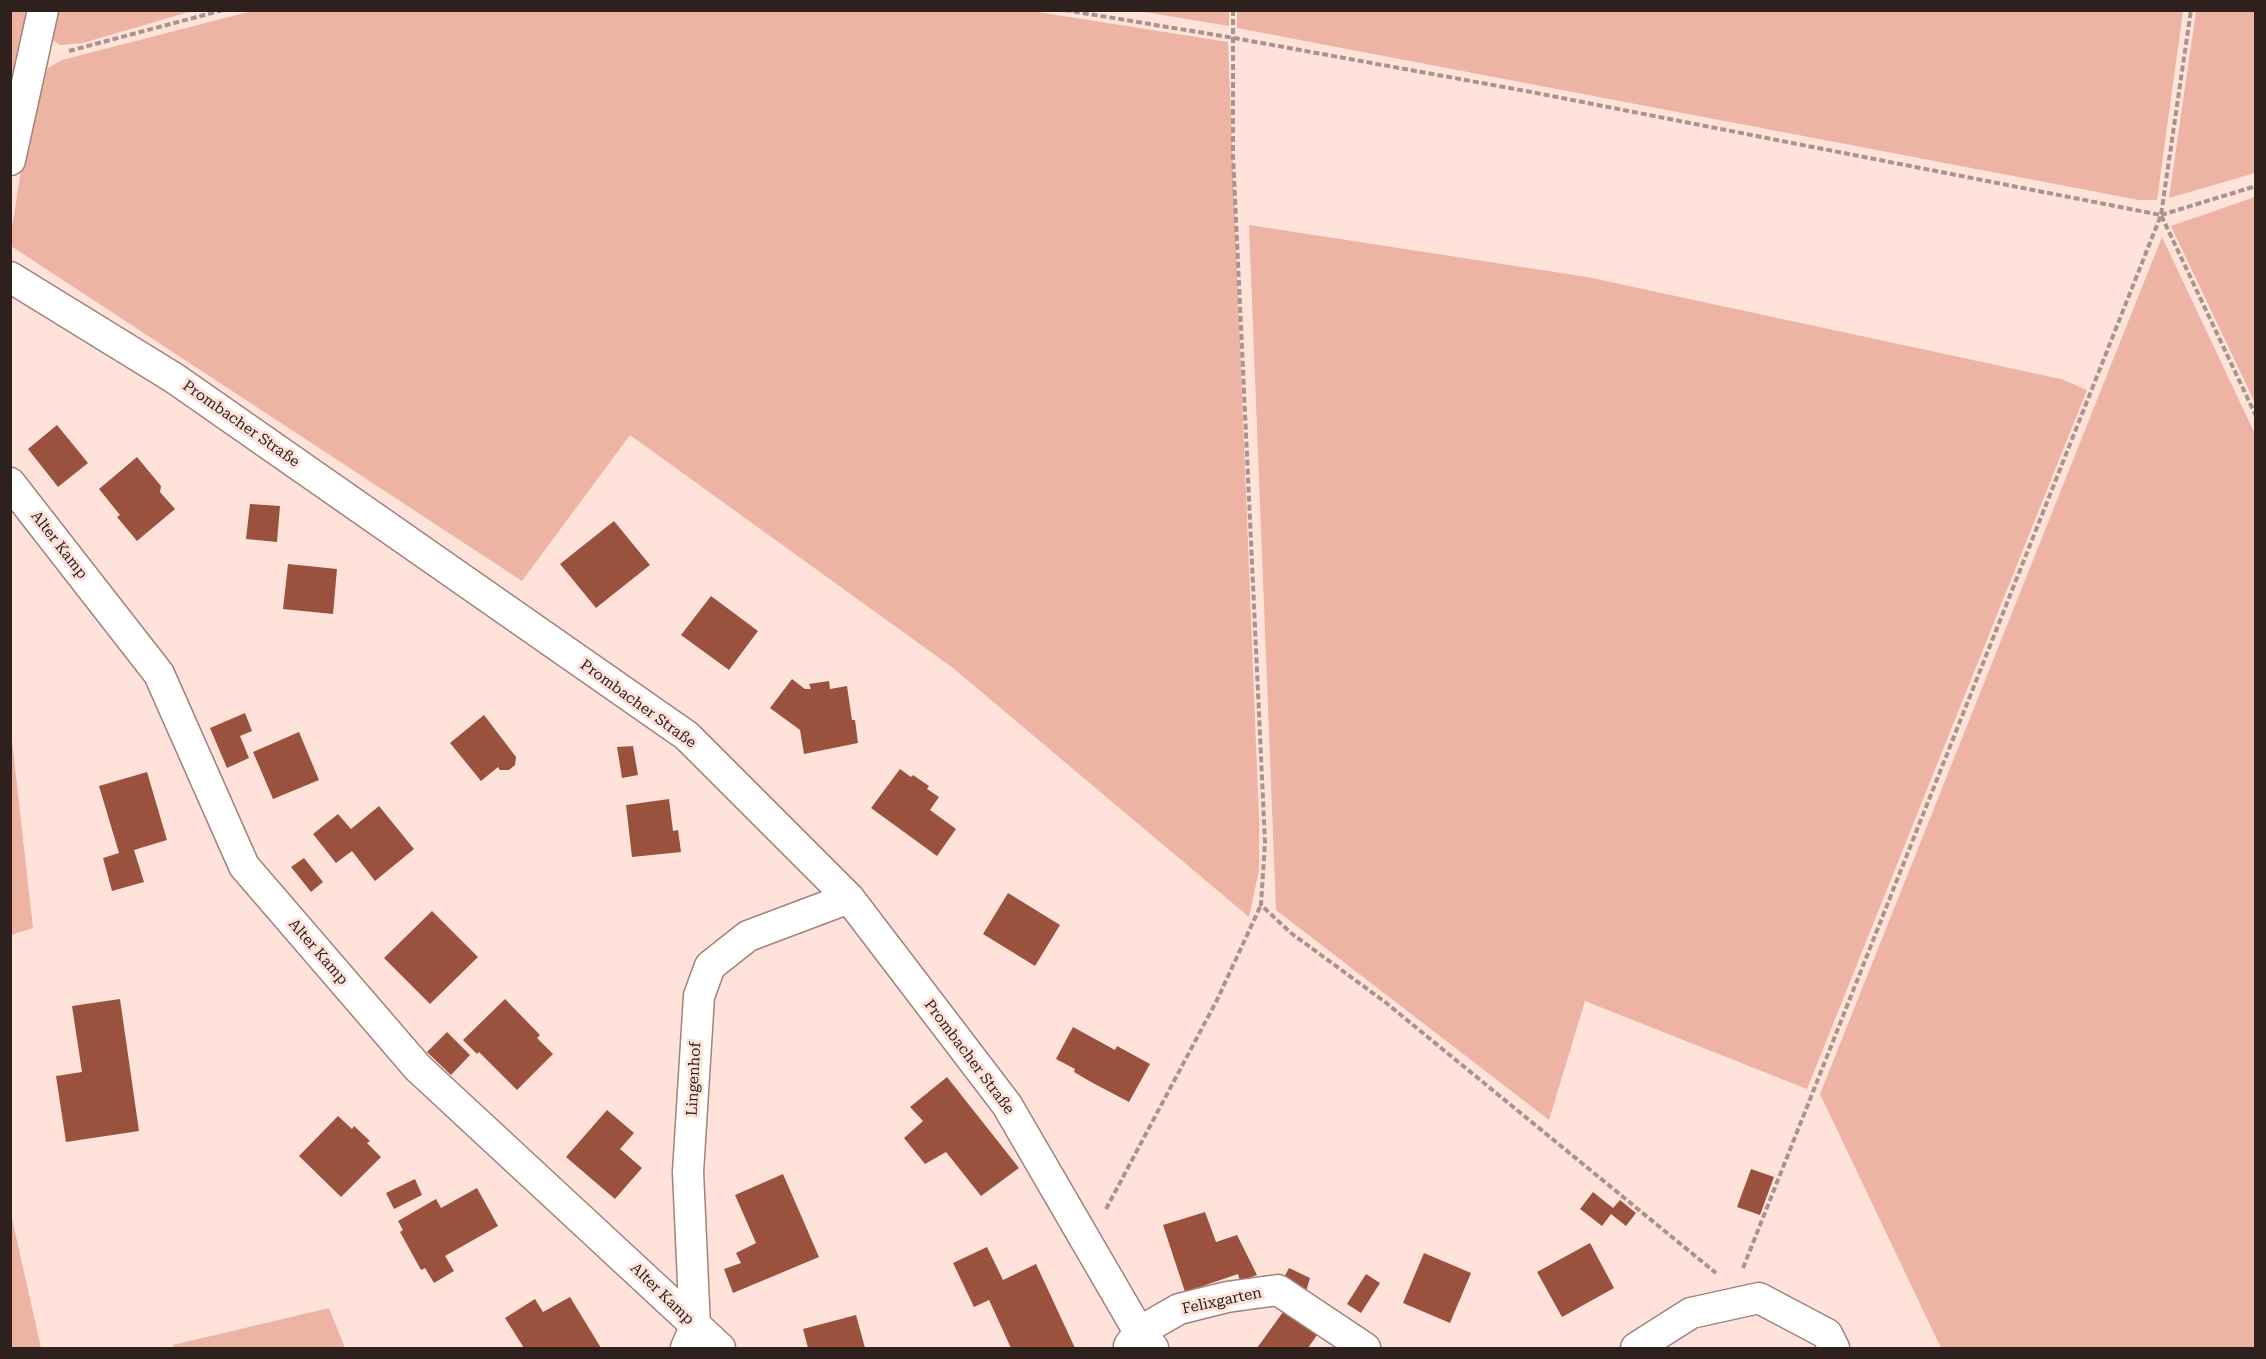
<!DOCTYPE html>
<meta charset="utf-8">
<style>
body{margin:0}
#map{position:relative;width:2266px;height:1359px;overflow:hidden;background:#ffe2da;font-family:"Roboto Serif",serif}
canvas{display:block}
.frame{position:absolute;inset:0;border:12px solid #2e211d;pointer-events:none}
</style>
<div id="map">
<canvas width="2266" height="1359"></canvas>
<div class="frame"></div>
</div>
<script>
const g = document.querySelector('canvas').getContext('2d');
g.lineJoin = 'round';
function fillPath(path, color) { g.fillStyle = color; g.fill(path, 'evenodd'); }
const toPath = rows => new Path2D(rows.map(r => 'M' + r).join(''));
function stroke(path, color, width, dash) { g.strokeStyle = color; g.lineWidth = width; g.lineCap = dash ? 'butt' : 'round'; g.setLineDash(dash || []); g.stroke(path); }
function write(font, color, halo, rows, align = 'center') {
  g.font = font + ' "Roboto Serif",serif'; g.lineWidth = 6; g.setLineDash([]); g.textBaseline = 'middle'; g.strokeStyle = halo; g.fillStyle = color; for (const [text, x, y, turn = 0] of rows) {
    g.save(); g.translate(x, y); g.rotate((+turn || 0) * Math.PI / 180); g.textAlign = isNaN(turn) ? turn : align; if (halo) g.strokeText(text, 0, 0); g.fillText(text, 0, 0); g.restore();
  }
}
const green = toPath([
 [1025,10,1228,42,1259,819,1259,870,1249,917,953,668,630,435,522,581,11,246,11,234,32,99,43,71,62,60,252,11],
 [11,11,32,11,11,109],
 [50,11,192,11,83,43,60,45,51,39],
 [1138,11,1229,11,1229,26],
 [1237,11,1237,10,2183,11,2157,200,2139,200,1237,28],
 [2196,11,2255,11,2255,173,2169,198],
 [2255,197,2256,197,2255,403,2171,226],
 [1249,225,1587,277,2061,379,2087,390,1807,1089,1585,1001,1549,1120,1276,910],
 [2162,237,2255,434,2255,1348,1941,1348,1820,1094],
 [11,732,33,928,11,935,10,935],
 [10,1214,11,1214,41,1348,11,1348],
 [329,1308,345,1348,174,1348,173,1345]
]);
const building = toPath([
 [57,425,88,463,58,487,28,449],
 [137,457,161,486,160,492,175,509,137,541,117,517,120,515,99,489],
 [250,504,280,506,277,542,246,539],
 [614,521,650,565,596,608,560,564],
 [288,564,337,569,333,614,283,609],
 [711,596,758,631,729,670,681,635],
 [792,679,805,689,811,689,809,684,829,681,830,689,847,686,852,720,855,720,858,743,804,754,800,730,770,708],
 [245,713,252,731,240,736,249,758,227,768,210,728],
 [484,715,516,757,515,765,509,770,500,770,498,767,481,781,450,743],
 [299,732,319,780,273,799,253,752],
 [633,746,638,775,622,778,617,747],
 [900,769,911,777,913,775,929,786,927,789,939,797,930,810,956,829,937,856,871,808],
 [147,772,167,840,134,850,144,882,112,891,103,858,119,853,99,786],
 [669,799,673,831,678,830,681,852,632,857,626,805],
 [379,806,414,849,375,881,352,851,336,863,313,834,338,814,351,829],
 [304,858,323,882,311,892,291,867],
 [1008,893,1060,925,1035,966,983,934],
 [432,911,478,957,430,1004,384,958],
 [120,999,139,1131,66,1142,56,1076,82,1072,72,1006],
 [505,999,540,1035,537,1038,553,1054,517,1090,479,1052,477,1054,463,1040],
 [1073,1027,1115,1050,1117,1046,1150,1064,1129,1102,1091,1082,1074,1072,1075,1069,1056,1059],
 [447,1032,470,1055,451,1075,427,1052],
 [947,1077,1019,1168,981,1196,946,1152,925,1164,904,1138,923,1121,910,1107],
 [607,1110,634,1133,620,1149,642,1168,615,1199,566,1157],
 [338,1116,352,1129,354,1126,370,1141,367,1143,381,1157,341,1197,299,1156],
 [1751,1169,1774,1177,1760,1215,1737,1207],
 [783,1174,819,1257,733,1293,724,1269,741,1263,736,1253,756,1243,735,1195],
 [415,1179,422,1195,394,1209,386,1193],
 [477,1188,498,1226,445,1256,454,1271,434,1283,425,1268,421,1270,400,1232,403,1230,398,1221,436,1199,441,1208],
 [1593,1192,1613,1208,1620,1200,1636,1213,1626,1226,1611,1214,1602,1226,1580,1209],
 [1205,1212,1216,1242,1237,1235,1257,1275,1240,1281,1238,1274,1185,1292,1163,1225],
 [1590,1243,1614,1288,1562,1317,1537,1272],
 [987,1247,1003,1280,1036,1264,1075,1348,1011,1348,989,1300,974,1307,953,1263],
 [1424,1253,1471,1273,1450,1323,1403,1303],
 [1289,1268,1310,1278,1305,1295,1281,1283],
 [1366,1274,1380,1283,1361,1313,1347,1304],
 [570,1297,601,1348,541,1348,539,1347,524,1348,505,1318,535,1299,543,1312],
 [1283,1312,1317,1335,1308,1348,1257,1348],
 [856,1315,865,1348,808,1348,803,1329]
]);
const path = toPath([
 [1065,10,1234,38,1526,91,2161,215,2256,416],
 [1233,10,1233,155,1265,842,1261,905,1291,933,1385,1002,1716,1273],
 [69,51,223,10],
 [2161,215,2256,186],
 [1106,1209,1217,1000,1261,905],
 [1743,1268,2161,215,2191,10]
]);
const street = toPath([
 [10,160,43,10],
 [10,277,174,378,687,736,849,898,1007,1105,1139,1332,1153,1348],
 [10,483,159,674,244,866,418,1068,720,1348],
 [1129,1346,1139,1332,1179,1309,1227,1297,1278,1290,1365,1348],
 [686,1348,695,1327,688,1172,699,996,710,966,748,936,849,898],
 [1636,1348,1691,1313,1759,1298,1827,1334,1834,1348]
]);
const streetNames = [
 ["Prombacher Straße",241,424,35],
 ["Alter Kamp",59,545,52],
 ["Prombacher Straße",638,704,36],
 ["Alter Kamp",318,952,49],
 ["Prombacher Straße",969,1057,53],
 ["Lingenhof",694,1079,-87],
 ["Alter Kamp",662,1294,44],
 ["Felixgarten",1222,1301,-12]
];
fillPath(green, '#edb3a3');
fillPath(building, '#9a523f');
stroke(street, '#a28279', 33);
stroke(path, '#a9938d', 4, [6, 3]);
stroke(street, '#fff', 30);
write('15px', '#2e211d', '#ffe2da', streetNames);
</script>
